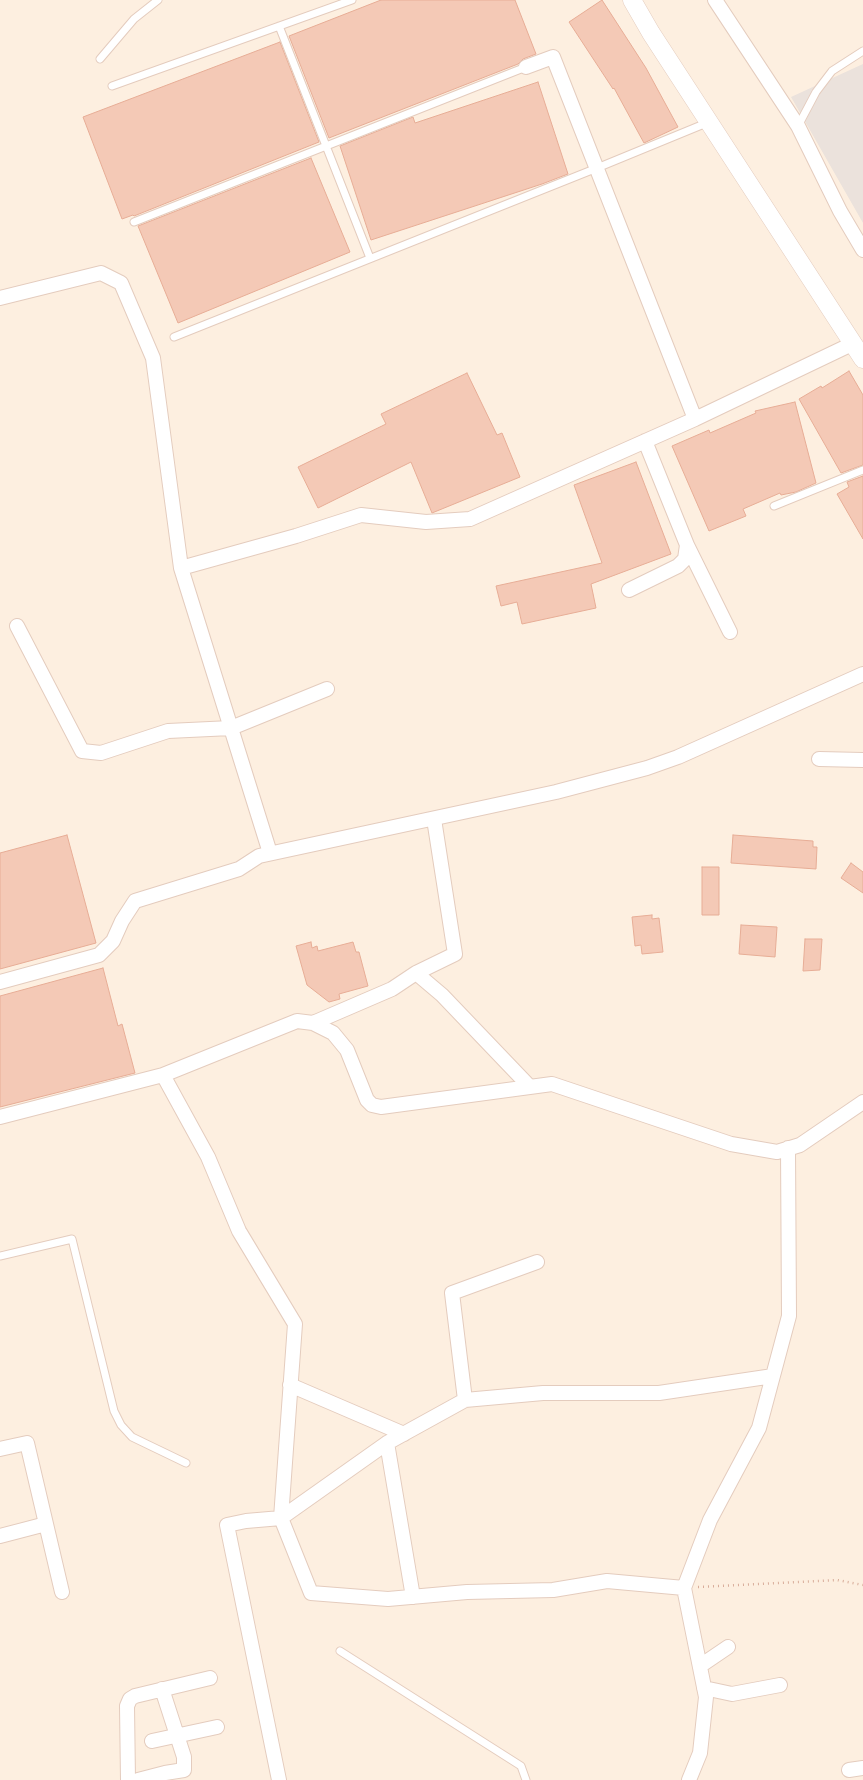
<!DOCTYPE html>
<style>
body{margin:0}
canvas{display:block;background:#fdefe0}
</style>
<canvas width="863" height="1780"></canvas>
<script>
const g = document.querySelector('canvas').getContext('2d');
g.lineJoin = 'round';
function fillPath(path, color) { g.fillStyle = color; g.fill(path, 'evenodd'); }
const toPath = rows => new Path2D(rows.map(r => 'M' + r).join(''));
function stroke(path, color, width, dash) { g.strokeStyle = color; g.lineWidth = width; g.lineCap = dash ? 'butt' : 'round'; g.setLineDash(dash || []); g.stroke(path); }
const industrial = toPath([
 [863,64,863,223,791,97]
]);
const building = toPath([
 [381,0,515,0,536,54,523,59,518,64,329,138,289,36,381,0],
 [602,0,646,68,678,127,644,143,614,88,613,89,569,22,602,0],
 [280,42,319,142,134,216,133,215,122,219,83,117,280,42],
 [538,82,568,174,542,184,371,240,340,146,413,117,415,123,538,82],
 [311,158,350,252,178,323,138,226,311,158],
 [849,371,863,395,863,465,841,473,799,399,821,386,822,388,849,371],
 [467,373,497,435,502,433,520,477,432,513,411,462,318,508,298,467,386,424,381,414,467,373],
 [795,402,816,483,796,492,781,495,780,493,743,509,746,516,709,531,672,446,709,430,710,433,756,413,755,411,795,402],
 [636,462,671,554,591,584,596,608,522,624,517,602,501,606,496,586,602,563,574,485,636,462],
 [863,476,863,539,837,494,849,487,847,482,863,476],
 [67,835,96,943,0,969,0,853,67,835],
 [733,835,813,841,813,847,817,847,816,869,731,863,733,835],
 [851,863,863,872,863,893,841,878,851,863],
 [702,867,719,867,719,915,702,915,702,867],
 [652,915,652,919,659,918,663,952,642,954,641,945,635,946,632,917,652,915],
 [741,925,777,927,775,957,739,954,741,925],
 [805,939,822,939,820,970,803,971,805,939],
 [311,942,312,948,317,946,318,951,353,942,356,952,359,952,368,986,339,994,340,999,329,1002,307,985,296,946,311,942],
 [103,968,118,1026,122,1024,135,1073,0,1107,0,996,103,968]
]);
const path = toPath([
 [698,1587,837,1580,863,1585]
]);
const service = toPath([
 [279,26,370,258],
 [100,59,134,19,158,0],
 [112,86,352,0],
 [798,126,816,92,832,71,863,51],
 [134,222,526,67],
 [174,337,597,168,709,122],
 [774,506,863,470],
 [0,1256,72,1239,114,1411,121,1425,132,1437,186,1463],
 [340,1651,521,1766,526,1780]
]);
const minor = toPath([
 [715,0,798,126,840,211,863,250],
 [526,67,553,57,695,419],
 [0,298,101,273,121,283,153,358,181,568],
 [645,441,687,545,730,632],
 [629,590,678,566,685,559,687,545],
 [17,626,82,751,101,753,168,731,231,728,327,689],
 [819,759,863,760],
 [270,853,181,568,296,536,361,515,426,522,470,519,695,419,854,343],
 [416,973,455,954,434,819],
 [0,982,99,955,113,941,122,921,135,901,239,869,259,856,556,792,647,768,678,757,863,674],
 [313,1023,392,989,416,973,442,995,530,1087],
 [163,1075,297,1021,313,1023,333,1033,347,1050,367,1100,372,1105,381,1107,552,1084,731,1144,777,1152,800,1145,863,1102],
 [0,1117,163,1075,208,1157,239,1231,295,1324,281,1518],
 [290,1385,404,1434],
 [465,1400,452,1293,537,1262],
 [387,1443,413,1597],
 [0,1449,27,1443,62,1592],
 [281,1518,387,1443,465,1400,543,1393,659,1393,773,1376],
 [0,1536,46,1524],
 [700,1666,728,1647],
 [704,1688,732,1694,780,1685],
 [152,1741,217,1727],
 [849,1770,863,1768],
 [128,1780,127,1706,130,1699,135,1696,210,1678],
 [138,1780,165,1773,184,1770,184,1757,162,1689],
 [279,1780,227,1525,246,1521,281,1518,311,1593,388,1599,467,1592,553,1590,607,1581,684,1588],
 [689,1780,700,1753,706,1697,684,1588,710,1520,759,1428,789,1316,788,1148]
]);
const tertiary = toPath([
 [632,0,651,33,863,359]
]);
fillPath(industrial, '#ebe2dc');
fillPath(building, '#f4c9b6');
stroke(building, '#e7ad96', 1);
stroke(service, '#e4ccbe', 9);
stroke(minor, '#e4ccbe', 16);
stroke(tertiary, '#e4ccbe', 19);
stroke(path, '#d8ac99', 2.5, [1, 4]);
stroke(service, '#fff', 7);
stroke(minor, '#fff', 14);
stroke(tertiary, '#fff', 18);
</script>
